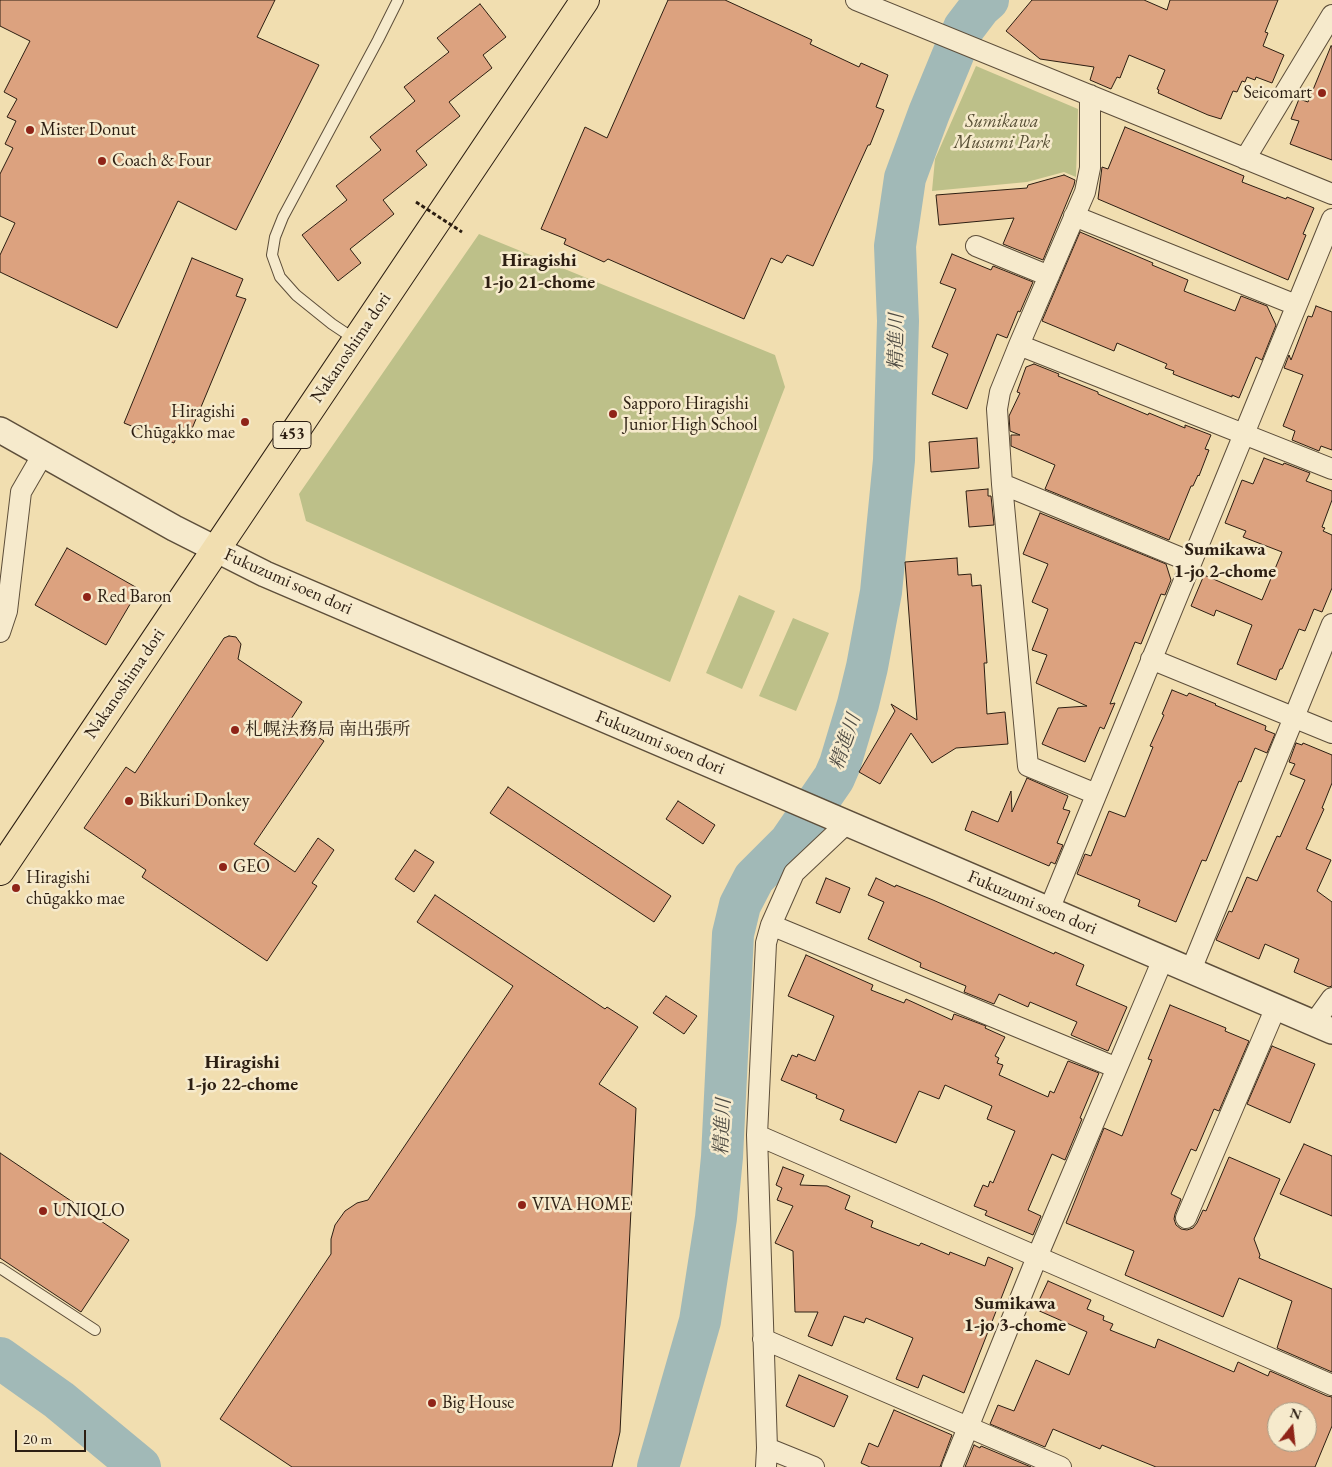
<!DOCTYPE html>
<meta charset="utf-8">
<style>
body{margin:0}
#map{position:relative;width:1332px;height:1467px;overflow:hidden;background:#f1deb0;font-family:"EB Garamond",serif}
canvas{display:block}
.north{position:absolute;left:1267px;top:1402px;width:50px;height:50px;box-sizing:border-box;background:#f6eacc;border:1px solid #a59882;border-radius:50%;rotate:16deg;font-size:14px;font-weight:700;line-height:20px;text-align:center;color:#2c1e12}
.north::after{content:'';display:block;margin:auto;width:18px;height:22px;background:#8f2418;clip-path:polygon(50% 0,100% 100%,50% 72%,0 100%)}
.scale{position:absolute;left:15px;top:1430px;width:71px;height:22px;box-sizing:border-box;border:2px solid #2c1e12;border-top:0;padding-left:6px;font-size:15px;line-height:18px;white-space:nowrap;color:#2c1e12;-webkit-text-stroke:4px #f6eacc;paint-order:stroke}
</style>
<div id="map">
<canvas width="1332" height="1467"></canvas>
<div class="north">N</div>
<div class="scale">20 m</div>
</div>
<script>
const g = document.querySelector('canvas').getContext('2d');
g.lineJoin = 'round';
function fillPath(path, color) { g.fillStyle = color; g.fill(path, 'evenodd'); }
const toPath = rows => new Path2D(rows.map(r => 'M' + r).join(''));
function stroke(path, color, width, dash) { g.strokeStyle = color; g.lineWidth = width; g.lineCap = dash ? 'butt' : 'round'; g.setLineDash(dash || []); g.stroke(path); }
function write(font, color, halo, rows, align = 'center') {
  g.font = font + ' "EB Garamond","Noto Serif JP",serif'; g.lineWidth = 5; g.setLineDash([]); g.textBaseline = 'middle'; g.strokeStyle = halo; g.fillStyle = color; for (const [text, x, y, turn = 0] of rows) {
    g.save(); g.translate(x, y); g.rotate((+turn || 0) * Math.PI / 180); g.textAlign = isNaN(turn) ? turn : align; if (halo) g.strokeText(text, 0, 0); g.fillText(text, 0, 0); g.restore();
  }
}
const green = toPath([
 [976,66,1078,109,1076,177,1064,172,1027,182,932,191,935,159],
 [479,234,775,355,785,387,670,682,306,521,299,494],
 [739,595,775,611,742,689,706,673],
 [793,618,829,633,796,711,759,696]
]);
const river = toPath([
 [0,1358,59,1400,140,1467],
 [658,1467,700,1321,716,1218,722,1157,733,934,740,905,754,878,790,842,834,778,840,764,858,704,867,667,881,592,894,460,898,321,895,246,905,178,929,113,964,28,980,7,988,0]
]);
const building = toPath([
 [0,0,275,0,257,37,319,65,236,230,178,201,117,328,0,272,0,255,15,223,0,216,0,174,13,148,5,144,16,121,7,117,17,99,4,92,30,41,0,26,0,0],
 [668,0,725,0,812,40,810,44,859,67,861,63,888,75,876,107,884,110,870,145,868,145,813,266,787,255,782,263,771,258,744,319,608,259,604,262,564,244,566,239,541,229,585,127,607,138,668,0],
 [1032,0,1144,0,1167,10,1170,0,1278,0,1265,32,1268,33,1263,46,1284,55,1272,83,1256,77,1255,80,1247,77,1245,82,1242,81,1237,92,1233,91,1221,119,1208,115,1158,93,1159,90,1157,89,1165,70,1129,55,1120,78,1117,77,1111,89,1090,80,1094,67,1040,59,1006,31,1032,0],
 [480,4,506,37,483,55,492,68,449,102,460,116,416,151,427,165,383,200,394,214,350,249,361,263,338,281,302,235,347,200,336,186,381,150,370,137,415,101,404,87,449,52,437,38,480,4],
 [1331,46,1332,46,1332,160,1290,144,1299,121,1291,119,1299,99,1308,102,1331,46],
 [1125,127,1244,176,1242,182,1286,199,1287,197,1314,208,1303,234,1306,235,1288,280,1098,199,1102,167,1108,169,1125,127],
 [1064,175,1075,180,1074,185,1043,260,1003,244,1014,218,939,225,936,195,1027,188,1028,185,1064,175],
 [1080,232,1153,263,1152,265,1188,280,1184,291,1235,311,1241,296,1267,306,1276,325,1262,360,1256,357,1239,398,1232,395,1232,397,1173,374,1174,371,1165,368,1167,364,1117,343,1114,351,1042,321,1080,232],
 [952,254,991,270,993,266,1033,282,1020,312,1018,311,1007,338,997,334,967,409,932,394,948,354,932,347,956,289,940,283,952,254],
 [192,258,243,279,236,296,246,299,191,431,181,427,174,443,124,423,192,258],
 [1316,306,1332,312,1332,450,1321,446,1319,451,1292,440,1295,431,1283,426,1303,375,1284,368,1289,355,1291,360,1308,316,1312,317,1316,306],
 [1034,364,1059,374,1058,376,1098,392,1098,394,1148,415,1149,413,1185,428,1185,425,1211,435,1205,449,1209,450,1199,476,1198,475,1193,486,1191,486,1169,540,1045,489,1055,465,1011,446,1011,435,1020,435,1010,431,1009,416,1020,393,1017,392,1026,367,1034,364],
 [977,438,979,468,931,472,929,442,977,438],
 [1264,458,1283,465,1284,463,1310,473,1306,481,1332,491,1332,500,1322,527,1325,528,1323,531,1332,535,1332,588,1322,612,1314,609,1305,631,1299,629,1282,669,1280,669,1276,680,1237,664,1252,625,1216,610,1214,616,1191,606,1204,575,1262,600,1282,552,1243,537,1246,531,1225,523,1242,480,1253,484,1264,458],
 [988,489,988,496,991,496,994,525,969,527,966,491,988,489],
 [1040,513,1166,564,1171,580,1165,595,1161,594,1141,644,1135,642,1110,704,1115,703,1104,729,1100,727,1085,762,1042,744,1058,708,1087,706,1036,683,1047,655,1032,650,1048,609,1032,602,1048,564,1023,554,1040,513],
 [67,548,139,589,106,645,35,605,67,548],
 [957,558,958,575,971,574,972,586,981,585,987,663,984,663,987,714,1005,712,1008,744,956,748,932,763,911,733,880,784,859,772,895,711,891,704,917,720,905,562,957,558],
 [229,636,236,637,241,644,238,659,302,702,291,719,324,741,254,844,295,872,318,838,334,850,312,883,317,886,267,961,142,877,146,870,84,828,126,767,135,773,224,638,229,636],
 [1172,690,1187,696,1189,693,1216,704,1215,705,1266,726,1265,730,1275,734,1267,753,1255,748,1241,782,1239,781,1206,861,1202,860,1176,922,1138,906,1140,900,1077,874,1085,854,1091,856,1109,811,1125,817,1153,747,1150,746,1164,715,1162,714,1172,690],
 [1296,743,1302,745,1303,743,1332,755,1332,783,1322,808,1324,809,1306,849,1331,860,1317,891,1332,902,1332,986,1329,987,1294,972,1299,959,1265,944,1259,959,1216,940,1229,911,1232,912,1247,877,1257,881,1277,836,1280,837,1305,780,1290,774,1295,764,1289,762,1296,743],
 [1027,778,1068,796,1063,809,1070,811,1057,843,1063,845,1055,864,1051,862,1049,866,965,830,972,811,998,822,1011,791,1012,812,1027,778],
 [508,787,671,896,654,922,490,813,508,787],
 [678,801,715,825,703,844,666,819,678,801],
 [415,850,434,862,414,892,395,879,415,850],
 [826,878,850,888,840,913,816,903,826,878],
 [876,878,895,887,896,885,933,900,1054,954,1055,952,1084,965,1076,985,1127,1007,1108,1051,1071,1035,1077,1022,1030,1002,1028,1007,999,994,994,1004,964,992,966,986,920,967,921,963,868,939,884,902,868,895,876,878],
 [435,895,605,1009,607,1007,638,1027,599,1084,636,1108,620,1432,612,1467,292,1467,220,1419,331,1254,331,1239,335,1225,345,1211,357,1203,368,1200,513,986,417,922,435,895],
 [806,955,873,985,871,990,904,1003,906,999,952,1020,954,1014,986,1026,985,1028,1005,1037,995,1056,999,1058,997,1063,1003,1065,999,1075,1048,1097,1050,1091,1054,1093,1068,1061,1099,1073,1080,1118,1082,1119,1065,1160,1052,1154,1028,1210,1041,1216,1033,1235,985,1215,987,1211,974,1206,983,1185,988,1187,990,1181,993,1183,1015,1131,987,1119,992,1106,945,1085,939,1099,919,1091,896,1143,840,1120,844,1110,816,1098,817,1095,781,1080,792,1055,797,1057,798,1054,815,1061,834,1016,788,996,806,955],
 [666,996,697,1016,684,1034,653,1013,666,996],
 [1170,1005,1226,1028,1225,1031,1249,1041,1219,1111,1214,1109,1196,1151,1191,1149,1171,1194,1181,1199,1175,1214,1174,1219,1176,1225,1181,1229,1187,1230,1193,1228,1197,1223,1203,1210,1206,1211,1229,1157,1280,1179,1254,1239,1260,1255,1259,1258,1332,1289,1332,1372,1277,1348,1292,1301,1239,1278,1223,1317,1125,1275,1134,1251,1066,1223,1104,1128,1122,1136,1152,1060,1148,1059,1170,1005],
 [1272,1046,1315,1064,1290,1123,1247,1104,1272,1046],
 [1304,1144,1332,1156,1332,1216,1280,1194,1304,1144],
 [0,1153,129,1240,81,1312,0,1258,0,1153],
 [783,1167,804,1175,800,1185,827,1186,850,1196,845,1209,873,1221,871,1227,919,1246,921,1243,947,1254,949,1255,950,1252,985,1266,988,1257,1013,1268,964,1393,923,1375,918,1388,896,1379,913,1338,866,1318,864,1323,844,1316,832,1346,808,1336,818,1312,795,1312,793,1251,775,1243,793,1206,777,1200,782,1188,776,1185,783,1167],
 [1048,1281,1091,1300,1087,1309,1104,1316,1103,1320,1113,1324,1110,1330,1155,1348,1158,1339,1234,1372,1238,1362,1268,1376,1270,1371,1327,1396,1332,1397,1332,1426,1315,1467,1156,1467,1102,1445,1100,1449,1053,1429,1045,1447,990,1424,998,1405,1014,1411,1036,1360,1069,1375,1087,1332,1035,1309,1048,1281],
 [1277,1412,1307,1412,1307,1442,1277,1442,1277,1412],
 [799,1375,848,1396,834,1427,786,1406,799,1375],
 [894,1410,952,1435,940,1467,870,1467,861,1463,869,1443,878,1447,894,1410],
 [974,1445,980,1448,981,1446,1031,1467,965,1467,974,1445]
]);
const service = toPath([
 [356,340,332,324,296,295,280,277,272,255,275,237,283,217,378,40,398,0],
 [0,1268,95,1330]
]);
const minor = toPath([
 [856,0,1332,194],
 [1090,95,1090,168,1085,192,1019,345,1000,392,997,409,1002,484,1028,766,1096,794],
 [1245,159,1332,15],
 [1074,216,1296,305],
 [976,246,1049,276],
 [1019,345,1332,469],
 [1002,484,1191,562],
 [0,632,7,611,21,492,43,454],
 [1151,659,1332,733],
 [1049,910,1332,219],
 [771,925,1117,1068],
 [1191,970,1332,624],
 [1314,1023,1332,998],
 [757,1135,1332,1385],
 [1186,1218,1276,1007],
 [763,1339,1061,1467],
 [767,1448,814,1467],
 [766,1467,767,1448,757,1135,766,943,771,925,794,873,847,823],
 [952,1467,1037,1257,1163,959]
]);
const tertiary = toPath([
 [0,430,174,528,265,574,1332,1031]
]);
const trunk = toPath([
 [0,871,585,0]
]);
const pathBridge = toPath([
 [416,202,462,232]
]);
const markers = [
 [1322,93,5,"#8f2418"],
 [30,130,5,"#8f2418"],
 [102,161,5,"#8f2418"],
 [613,414,5,"#8f2418"],
 [245,422,5,"#8f2418"],
 [87,597,5,"#8f2418"],
 [235,730,5,"#8f2418"],
 [129,801,5,"#8f2418"],
 [223,867,5,"#8f2418"],
 [16,888,5,"#8f2418"],
 [522,1205,5,"#8f2418"],
 [43,1211,5,"#8f2418"],
 [432,1403,5,"#8f2418"]
];
const shields = [
 [292,435,38]
];
const shieldNames = [
 ["453",292,435]
];
const poiNames = [
 ["Seicomart",1312,93,"right"],
 ["Mister Donut",40,130],
 ["Coach & Four",112,161],
 ["Sapporo Hiragishi",623,404],
 ["Junior High School",623,425],
 ["Hiragishi",235,412,"right"],
 ["Chūgakko mae",235,433,"right"],
 ["Red Baron",97,597],
 ["札幌法務局 南出張所",245,730],
 ["Bikkuri Donkey",139,801],
 ["GEO",233,867],
 ["Hiragishi",26,878],
 ["chūgakko mae",26,899],
 ["VIVA HOME",532,1205],
 ["UNIQLO",53,1211],
 ["Big House",442,1403]
];
const parkNames = [
 ["Sumikawa",1002,122],
 ["Musumi Park",1002,143]
];
const streetNames = [
 ["Nakanoshima dori",351,348,-56],
 ["Fukuzumi soen dori",288,582,24],
 ["Nakanoshima dori",125,684,-56],
 ["Fukuzumi soen dori",660,743,23],
 ["Fukuzumi soen dori",1032,903,23]
];
const neighbourhoodNames = [
 ["Hiragishi",539,261],
 ["1-jo 21-chome",539,283],
 ["Sumikawa",1225,550],
 ["1-jo 2-chome",1225,572],
 ["Hiragishi",242,1063],
 ["1-jo 22-chome",242,1085],
 ["Sumikawa",1015,1304],
 ["1-jo 3-chome",1015,1326]
];
const waterNames = [
 ["精進川",897,342,-89],
 ["精進川",846,742,-71],
 ["精進川",723,1127,-87]
];
fillPath(green, '#bdc089');
stroke(river, '#a1b9b7', 42);
fillPath(building, '#dca27f');
stroke(building, '#2c1e12', 1);
stroke(service, '#5d4e3a', 12);
stroke(minor, '#5d4e3a', 22);
stroke(tertiary, '#5d4e3a', 28);
stroke(trunk, '#2c1e12', 30);
stroke(service, '#f6eacc', 10);
stroke(minor, '#f6eacc', 20);
stroke(tertiary, '#f6eacc', 25);
stroke(trunk, '#f1deb0', 28);
stroke(pathBridge, '#2c1e12', 3, [4, 2.5]);
for (const [x, y, r, color] of markers) { const dot = new Path2D(); dot.arc(x, y, r, 0, 2 * Math.PI); g.fillStyle = color; g.fill(dot); stroke(dot, '#f6eacc', 2); }
for (const [x, y, w] of shields) { const box = new Path2D(); box.roundRect(x - w / 2, y - 13.5, w, 27, 4); g.fillStyle = '#f6eacc'; g.fill(box); stroke(box, '#2c1e12', 1); }
write('bold 16px', '#2c1e12', null, shieldNames);
write('18px', '#2c1e12', '#f6eacc', poiNames, 'left');
write('italic 18px', '#584f36', '#f6eacc', parkNames);
write('18px', '#2c1e12', '#f6eacc', streetNames);
write('bold 19px', '#2c1e12', '#f6eacc', neighbourhoodNames);
write('italic 19px', '#4f4c44', '#f6eacc', waterNames);
</script>
